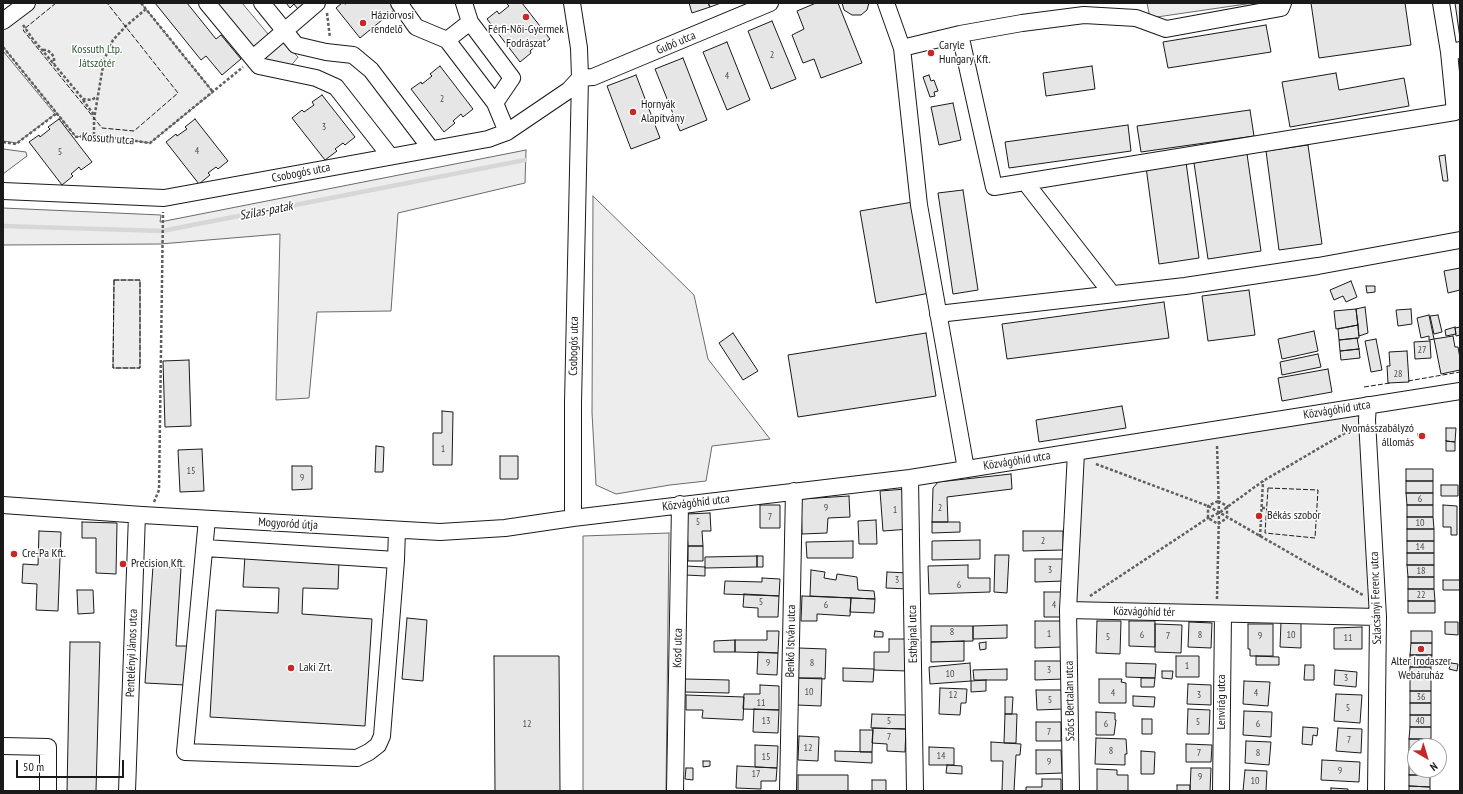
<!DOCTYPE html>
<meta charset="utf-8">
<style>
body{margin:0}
#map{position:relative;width:1463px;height:794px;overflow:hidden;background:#fff;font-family:"PT Sans Narrow",sans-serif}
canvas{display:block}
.frame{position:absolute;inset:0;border:4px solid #1a1a1a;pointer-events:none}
.north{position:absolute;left:1407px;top:738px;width:40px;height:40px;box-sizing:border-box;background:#fff;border:1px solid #a3a3a3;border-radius:50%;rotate:142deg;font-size:11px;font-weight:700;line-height:16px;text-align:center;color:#1a1a1a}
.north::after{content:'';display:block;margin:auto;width:14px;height:18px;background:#c62828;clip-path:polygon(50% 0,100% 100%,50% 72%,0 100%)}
.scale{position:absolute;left:16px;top:760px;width:108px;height:18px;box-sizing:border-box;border:2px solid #1a1a1a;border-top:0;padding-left:5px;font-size:12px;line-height:14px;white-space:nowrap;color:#1a1a1a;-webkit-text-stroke:3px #fff;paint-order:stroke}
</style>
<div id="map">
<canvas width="1463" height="794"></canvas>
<div class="frame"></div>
<div class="north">N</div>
<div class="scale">50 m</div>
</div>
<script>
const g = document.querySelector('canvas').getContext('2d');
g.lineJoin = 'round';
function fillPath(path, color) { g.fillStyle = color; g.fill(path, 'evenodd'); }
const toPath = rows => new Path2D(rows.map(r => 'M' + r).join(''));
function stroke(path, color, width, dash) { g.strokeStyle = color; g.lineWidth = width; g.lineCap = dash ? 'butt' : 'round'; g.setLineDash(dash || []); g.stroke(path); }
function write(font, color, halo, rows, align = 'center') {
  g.font = font + ' "PT Sans Narrow",sans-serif'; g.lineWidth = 3; g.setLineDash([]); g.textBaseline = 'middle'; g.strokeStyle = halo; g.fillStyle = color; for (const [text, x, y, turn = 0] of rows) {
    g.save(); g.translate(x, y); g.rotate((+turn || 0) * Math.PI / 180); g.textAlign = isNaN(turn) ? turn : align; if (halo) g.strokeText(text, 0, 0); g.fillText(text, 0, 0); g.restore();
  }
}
const green = toPath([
 [27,3,141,3,213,92,150,143,94,135,76,137,3,47,3,21,27,3],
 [212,3,242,3,268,34,272,31,298,57,290,67,269,62,254,48,250,51,212,3],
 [1147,3,1253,3,1150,18,1147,3],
 [3,51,55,114,17,143,3,141,3,51],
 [3,149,26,152,27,156,3,174,3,149],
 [526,150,525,183,398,213,391,311,317,312,309,398,276,400,280,234,160,244,3,245,3,208,161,215,160,222,526,150],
 [593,196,694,295,708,359,770,439,712,446,706,481,670,485,616,494,596,485,592,413,593,196],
 [114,280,140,280,140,368,113,368,114,280],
 [1368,405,1378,617,1068,610,1076,452,1368,405],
 [669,533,666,791,583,791,583,536,669,533]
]);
const stream = toPath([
 [3,226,162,231,525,160]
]);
const building = toPath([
 [155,3,187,3,216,39,221,35,241,59,222,75,206,56,201,60,155,3],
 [286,3,312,3,301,13,294,4,290,8,286,3],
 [342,3,346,4,347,3,395,3,398,7,360,38,336,8,342,3],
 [509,3,522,3,550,39,540,47,538,44,530,51,531,53,520,62,487,19,497,11,499,14,509,6,507,4,509,3],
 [689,3,708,3,710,7,692,13,689,3],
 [708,3,721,3,710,7,708,3],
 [816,3,838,3,862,63,821,78,814,59,803,63,792,35,804,29,797,11,816,3],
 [842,3,869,3,867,10,861,15,852,15,844,10,842,3],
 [1311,3,1405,3,1411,45,1319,58,1311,3],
 [1455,3,1460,3,1460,38,1455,3],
 [772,21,796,79,771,89,748,31,772,21],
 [1266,25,1271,52,1168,68,1163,42,1266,25],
 [727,42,750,100,727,110,703,52,727,42],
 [683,58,707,120,680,131,655,69,683,58],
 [440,66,473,109,463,117,461,114,453,121,455,123,444,132,411,89,421,82,422,84,432,76,430,74,440,66],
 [1092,66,1095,89,1046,96,1043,73,1092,66],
 [1336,73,1339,90,1404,78,1409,106,1290,127,1282,82,1336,73],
 [636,75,660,138,631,149,607,86,636,75],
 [929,75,931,81,934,80,938,91,934,92,935,96,930,97,923,77,929,75],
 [322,95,355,137,345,145,343,143,335,149,337,151,325,160,292,118,302,110,304,112,314,105,312,102,322,95],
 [953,103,961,140,939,145,931,107,953,103],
 [1250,110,1254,136,1141,152,1137,126,1250,110],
 [59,119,92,162,81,170,79,167,71,174,73,176,62,185,29,142,39,135,40,137,50,129,48,127,59,119],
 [195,119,228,161,218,169,216,167,208,173,210,175,199,184,166,142,176,134,177,136,187,129,185,127,195,119],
 [1128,125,1131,151,1009,168,1005,142,1128,125],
 [1308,145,1322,244,1279,250,1266,151,1308,145],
 [1247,154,1261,251,1208,259,1194,163,1247,154],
 [1445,155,1448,181,1443,181,1439,156,1445,155],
 [1186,162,1199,258,1159,264,1146,167,1186,162],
 [963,190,978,290,953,294,938,193,963,190],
 [913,202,930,293,876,303,860,211,913,202],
 [1460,268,1460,290,1448,293,1444,271,1460,268],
 [1351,281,1357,297,1346,302,1343,296,1334,300,1330,290,1351,281],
 [1366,286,1375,286,1375,292,1367,293,1366,286],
 [1249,290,1255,335,1208,341,1202,296,1249,290],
 [1164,302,1169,338,1007,359,1002,324,1164,302],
 [1365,307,1368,333,1359,336,1356,309,1365,307],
 [1356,309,1358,325,1336,329,1334,311,1356,309],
 [1411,309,1412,324,1398,326,1396,310,1411,309],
 [1429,315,1434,339,1429,340,1429,336,1421,338,1417,318,1429,315],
 [1438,315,1442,332,1434,334,1430,316,1438,315],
 [1358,325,1359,338,1339,340,1338,329,1358,325],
 [1455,327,1456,334,1446,336,1445,330,1455,327],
 [1460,327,1460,335,1456,336,1455,328,1460,327],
 [1314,331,1318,351,1282,359,1278,339,1314,331],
 [733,333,758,371,743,380,719,343,733,333],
 [926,333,936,396,798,417,788,355,926,333],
 [1453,336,1455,347,1458,347,1460,358,1460,370,1441,374,1434,339,1453,336],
 [1357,338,1359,349,1340,351,1339,340,1357,338],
 [1376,339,1382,370,1371,372,1365,341,1376,339],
 [1430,341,1431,358,1415,359,1414,342,1430,341],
 [1359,349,1360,358,1341,360,1340,351,1359,349],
 [1407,351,1409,382,1388,383,1387,366,1390,366,1389,352,1407,351],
 [1318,354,1321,367,1282,375,1280,362,1318,354],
 [189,360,191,426,165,427,163,361,189,360],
 [1328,369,1332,392,1282,401,1278,378,1328,369],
 [1122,406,1126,428,1039,442,1036,420,1122,406],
 [442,411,453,412,452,465,433,465,433,433,442,433,442,411],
 [1446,428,1456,428,1455,442,1446,441,1446,428],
 [1418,434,1425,435,1425,438,1418,437,1418,434],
 [1446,441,1455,442,1455,451,1446,451,1446,441],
 [376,446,384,447,383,472,375,472,376,446],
 [202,449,204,491,180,492,178,450,202,449],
 [500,456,518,456,518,479,500,479,500,456],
 [292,466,312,466,312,489,292,490,292,466],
 [1406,469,1433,469,1433,481,1406,481,1406,469],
 [1011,474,1012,489,947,497,948,522,932,522,933,488,938,482,1011,474],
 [1406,481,1433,481,1433,493,1406,493,1406,481],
 [1441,485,1458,485,1458,496,1441,496,1441,485],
 [906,489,910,529,883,531,880,491,906,489],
 [1406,493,1433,493,1433,505,1407,505,1406,493],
 [849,496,850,517,828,518,827,533,802,534,801,499,849,496],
 [760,505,780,505,780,528,760,528,760,505],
 [1407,505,1433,505,1433,517,1407,517,1407,505],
 [1443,505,1457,506,1457,535,1451,535,1451,527,1443,527,1443,505],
 [710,513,711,531,702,531,703,546,688,546,686,514,710,513],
 [1407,517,1433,517,1434,529,1407,529,1407,517],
 [876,520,877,544,859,544,858,521,876,520],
 [82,522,117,523,116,574,96,573,96,538,82,538,82,522],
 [932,522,960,522,960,532,932,533,932,522],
 [1407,529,1434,529,1434,541,1407,541,1407,529],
 [39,531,61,532,58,611,36,610,37,584,22,583,23,564,38,565,39,531],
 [1023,531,1063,531,1063,550,1023,551,1023,531],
 [980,540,980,559,932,560,932,541,980,540],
 [853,541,853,558,807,558,806,542,853,541],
 [1407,541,1434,541,1434,553,1407,553,1407,541],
 [688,546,703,546,703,561,688,561,688,546],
 [1407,553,1434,553,1434,565,1407,565,1407,553],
 [245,555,339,560,338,589,303,588,302,614,372,619,365,726,210,717,216,610,278,613,279,588,243,587,245,555],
 [995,555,1009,555,1007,593,994,592,995,555],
 [757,556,757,567,705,568,705,557,757,556],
 [757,556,763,556,763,567,757,567,757,556],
 [1035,559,1064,559,1064,581,1035,582,1035,559],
 [968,565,968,578,990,578,990,592,929,594,928,566,968,565],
 [1407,565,1434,565,1434,577,1408,577,1407,565],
 [153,566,181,568,176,646,187,646,185,685,145,683,153,566],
 [686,566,705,567,705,576,686,575,686,566],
 [811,570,825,572,824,578,836,580,837,574,857,577,858,590,874,591,875,599,810,596,811,570],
 [887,572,908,573,908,589,886,588,887,572],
 [1408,577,1434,577,1434,589,1408,589,1408,577],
 [762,578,780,579,779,596,724,594,725,581,762,582,762,578],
 [1443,580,1460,580,1460,590,1443,590,1443,580],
 [1408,589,1434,589,1435,601,1408,601,1408,589],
 [77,590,93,590,94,613,78,614,77,590],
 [1044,592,1064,592,1064,617,1044,617,1044,592],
 [744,594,779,596,778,617,758,617,758,608,743,607,744,594],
 [802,596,851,598,850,616,817,614,817,621,801,621,802,596],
 [851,598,875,599,874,613,850,612,851,598],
 [1408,601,1435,601,1435,613,1408,613,1408,601],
 [407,618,427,620,423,681,402,679,407,618],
 [1035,621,1062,621,1062,647,1035,648,1035,621],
 [1097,621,1121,621,1120,654,1096,653,1097,621],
 [1129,621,1155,621,1155,647,1129,646,1129,621],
 [1189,622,1212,623,1211,648,1188,647,1189,622],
 [1281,622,1301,622,1301,648,1280,647,1281,622],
 [1445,622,1458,622,1458,635,1445,634,1445,622],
 [1155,624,1182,625,1181,653,1155,652,1155,624],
 [1248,624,1273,624,1273,656,1250,656,1250,649,1248,649,1248,624],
 [1007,625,1007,638,973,639,973,626,1007,625],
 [931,626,973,626,973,641,931,642,931,626],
 [1362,627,1362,649,1334,649,1334,628,1362,627],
 [767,631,779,631,778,653,735,652,735,640,767,640,767,631],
 [875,631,883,632,883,637,874,637,875,631],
 [1411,631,1432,631,1432,643,1411,643,1411,631],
 [889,639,908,639,908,671,874,670,874,652,889,652,889,639],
 [735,640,735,652,714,652,714,641,735,640],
 [964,641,964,661,931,662,931,642,964,641],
 [70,642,100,642,96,791,67,791,70,642],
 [986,642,986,649,980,650,979,643,986,642],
 [1411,643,1432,643,1432,655,1410,655,1411,643],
 [799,648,826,649,825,679,798,678,799,648],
 [758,652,778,653,777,675,757,674,758,652],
 [1410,655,1432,655,1431,667,1410,667,1410,655],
 [494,656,559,656,560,791,495,791,494,656],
 [1176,656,1199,656,1199,677,1176,677,1176,656],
 [1256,656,1279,657,1279,665,1256,665,1256,656],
 [1035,661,1063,661,1064,679,1035,680,1035,661],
 [970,663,971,681,930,684,929,667,970,663],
 [1126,663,1156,664,1155,678,1126,677,1126,663],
 [1451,663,1458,664,1457,671,1449,669,1451,663],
 [1305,665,1314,665,1314,680,1304,680,1305,665],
 [1410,667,1431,667,1431,679,1410,679,1410,667],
 [843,668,874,669,873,682,843,681,843,668],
 [1007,669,1007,680,974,680,973,670,1007,669],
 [1335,670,1357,672,1356,687,1334,685,1335,670],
 [1162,671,1173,671,1172,679,1162,678,1162,671],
 [798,678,822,678,821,706,797,705,798,678],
 [1141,678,1155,678,1154,687,1141,687,1141,678],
 [685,679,729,680,729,693,685,692,685,679],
 [1099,679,1122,679,1121,682,1126,683,1126,703,1099,703,1099,679],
 [1410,679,1431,679,1431,691,1410,691,1410,679],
 [986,680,986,691,971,692,971,681,986,680],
 [1244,681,1270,682,1268,706,1243,704,1244,681],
 [1188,684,1211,685,1211,705,1187,704,1188,684],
 [760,685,779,686,779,710,743,709,744,694,760,694,760,685],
 [940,688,967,689,966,703,961,703,960,715,939,714,940,688],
 [1036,690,1064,690,1064,709,1037,710,1036,690],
 [1410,691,1431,691,1431,703,1410,703,1410,691],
 [1336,694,1362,695,1360,723,1334,721,1336,694],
 [686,695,744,697,743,720,702,718,703,710,686,710,686,695],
 [1133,696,1155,697,1154,707,1133,706,1133,696],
 [1005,697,1013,697,1012,714,1005,714,1005,697],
 [1410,703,1431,703,1431,715,1410,715,1410,703],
 [754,709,779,710,778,733,753,732,754,709],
 [1188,709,1210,710,1209,734,1187,734,1188,709],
 [1244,711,1272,712,1271,737,1243,735,1244,711],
 [1096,712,1115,713,1115,720,1116,720,1114,735,1096,735,1096,712],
 [872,714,907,715,906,729,871,728,872,714],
 [1005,714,1017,714,1016,743,1004,743,1005,714],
 [1410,715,1431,715,1431,727,1410,727,1410,715],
 [1142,719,1152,719,1152,734,1142,734,1142,719],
 [1036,722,1061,722,1061,741,1036,741,1036,722],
 [1303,727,1318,728,1317,736,1313,735,1312,745,1302,744,1303,727],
 [1410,727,1431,727,1431,739,1409,739,1410,727],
 [873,728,906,729,905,752,887,751,887,744,872,743,873,728],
 [1338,728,1362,729,1361,753,1336,751,1338,728],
 [860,730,873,730,872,752,860,752,860,730],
 [799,736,819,737,818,761,798,760,799,736],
 [1096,738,1126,739,1127,754,1125,754,1125,765,1095,764,1096,738],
 [1409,739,1431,739,1431,746,1415,746,1415,751,1409,751,1409,739],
 [1246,741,1271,742,1269,765,1245,763,1246,741],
 [991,742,1021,744,1020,755,1016,755,1014,791,1002,791,1003,761,991,761,991,742],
 [1186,744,1212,745,1211,762,1186,762,1186,744],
 [755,745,778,746,777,768,755,767,755,745],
 [929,747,954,748,954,765,929,765,929,747],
 [1036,750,1061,750,1062,773,1036,774,1036,750],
 [835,751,872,752,872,763,835,761,835,751],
 [1141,751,1155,752,1154,774,1141,774,1141,751],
 [1409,751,1415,751,1415,763,1409,763,1409,751],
 [1322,760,1360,762,1359,782,1321,780,1322,760],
 [703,761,710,761,710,766,703,767,703,761],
 [1409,763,1415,763,1415,770,1430,770,1430,775,1409,775,1409,763],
 [947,765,962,766,962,774,946,773,947,765],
 [737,766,777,768,776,781,761,781,761,789,736,788,737,766],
 [686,768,693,768,693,780,685,779,686,768],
 [1191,768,1211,768,1210,791,1190,791,1191,768],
 [1097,769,1117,770,1117,775,1128,775,1128,791,1097,791,1097,769],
 [1245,770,1267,771,1266,791,1243,791,1245,770],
 [798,775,848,775,848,791,798,791,798,775],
 [1409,775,1430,775,1430,787,1409,786,1409,775],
 [1042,779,1061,779,1061,791,1026,791,1026,787,1042,787,1042,779],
 [872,780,886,780,886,791,872,791,872,780],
 [1177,785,1190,785,1190,791,1177,791,1177,785],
 [1409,786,1430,787,1430,791,1409,791,1409,786],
 [1331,788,1348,789,1348,791,1331,791,1331,788]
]);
const path = toPath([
 [141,3,213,92],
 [327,13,330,38],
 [23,25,32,38,83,99,91,100,97,97],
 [3,47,76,137,94,135,150,143,243,67],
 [43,50,47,50,51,53,54,57,54,64],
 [83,100,94,115],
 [94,135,94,119,104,60,113,40,126,26,146,9],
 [3,142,16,144,57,113],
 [1096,464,1208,506,1363,595],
 [1218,501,1227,506,1227,518,1218,524,1208,518,1208,506,1218,501],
 [154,502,159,490,163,212],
 [1262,508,1267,508],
 [1260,537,1263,481],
 [1090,596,1208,518,1219,513,1263,481,1352,429],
 [1217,599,1219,513,1217,444]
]);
const minor = toPath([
 [207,3,259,66,316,78,336,87,390,156],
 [262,3,296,45,326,52,353,55,371,70,431,149],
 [399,3,416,27,447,40,495,103,507,132],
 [464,3,470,22,512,78,495,103],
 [572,3,579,48,580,78,573,403,573,518],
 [886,3,902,48,919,205,966,469],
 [1441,3,1449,52,1460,50],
 [3,21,27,3],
 [960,34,994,187,1455,112,1449,52],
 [447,40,470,22],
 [902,48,960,34,1022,23,1084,15,1136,18,1166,29,1281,8,1283,3],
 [253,58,317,3],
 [580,78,593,77,770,3],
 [1025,182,1112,294],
 [3,191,164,198,488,139,507,132,569,90,580,78],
 [938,314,1185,286,1318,266,1460,240],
 [1368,405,1367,420,1378,617,1376,791],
 [910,478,915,791],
 [3,505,142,515,440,532,505,528,573,518,910,478,1460,391],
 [207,519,185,752,357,758,369,752,378,745,382,736,396,560,397,530],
 [205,548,396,560],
 [1068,610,1378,617],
 [3,746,48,747,48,791],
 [127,791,137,515],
 [675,791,680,504],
 [788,791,794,491],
 [1071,791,1068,610,1076,452],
 [1221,791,1223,614]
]);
const fence = toPath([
 [56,3,23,30,102,128,134,131,178,93,107,3],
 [114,280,140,280,140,368,113,368,114,280],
 [1408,381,1460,372],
 [1364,387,1390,383],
 [1268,488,1318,490,1315,538,1265,533,1268,488]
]);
const markers = [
 [526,17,4,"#c62828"],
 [363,23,4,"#c62828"],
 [931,53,4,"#c62828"],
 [633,112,4,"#c62828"],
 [1422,436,4,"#c62828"],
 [1259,516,4,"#c62828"],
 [14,554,4,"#c62828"],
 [123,564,4,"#c62828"],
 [1421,649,4,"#c62828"],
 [291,668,4,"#c62828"]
];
const numberNames = [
 ["2",772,55],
 ["4",727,76],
 ["2",442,99],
 ["3",324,127],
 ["4",197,151],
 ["5",60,152],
 ["27",1422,350],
 ["28",1398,374],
 ["1",443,449],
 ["15",191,471],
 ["9",302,478],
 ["6",1420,499],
 ["9",826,508],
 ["2",940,508],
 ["1",895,510],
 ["7",770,517],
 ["5",698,522],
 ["10",1420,523],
 ["2",1043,541],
 ["14",1420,547],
 ["3",1050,570],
 ["18",1421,571],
 ["3",897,580],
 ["6",959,585],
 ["22",1421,595],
 ["5",761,602],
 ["6",826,605],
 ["4",1054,605],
 ["8",952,632],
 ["1",1049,634],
 ["6",1142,635],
 ["8",1200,635],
 ["10",1291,635],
 ["7",1168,636],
 ["9",1260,636],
 ["5",1108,637],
 ["11",1348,638],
 ["9",768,663],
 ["8",812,663],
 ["1",1187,666],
 ["3",1049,670],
 ["10",950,674],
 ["3",1346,678],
 ["10",809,692],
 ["4",1113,693],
 ["4",1256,693],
 ["12",953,695],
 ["3",1199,695],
 ["36",1421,697],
 ["5",1050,700],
 ["11",761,703],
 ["5",1348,708],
 ["13",766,721],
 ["5",889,721],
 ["40",1420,721],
 ["5",1198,722],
 ["12",527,724],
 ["6",1106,724],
 ["6",1258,724],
 ["7",1049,732],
 ["7",889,737],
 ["7",1349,740],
 ["12",808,748],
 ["8",1111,751],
 ["7",1199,753],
 ["8",1258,753],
 ["14",941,756],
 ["15",766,757],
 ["9",1049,762],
 ["9",1340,771],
 ["17",756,774],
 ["9",1200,777],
 ["10",1255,781]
];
const poiNames = [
 ["Háziorvosi",371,16],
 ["rendelő",371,30],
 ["Férfi-Női-Gyermek",526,30,"center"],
 ["Fodrászat",526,44,"center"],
 ["Caryle",939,46],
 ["Hungary Kft.",939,60],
 ["Hornyák",641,105],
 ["Alapítvány",641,119],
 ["Nyomásszabályzó",1414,429,"right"],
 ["állomás",1414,443,"right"],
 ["Békás szobor",1267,516],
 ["Cre-Pa Kft.",22,554],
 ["Precision Kft.",131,564],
 ["Alter Irodaszer",1421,662,"center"],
 ["Webáruház",1421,676,"center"],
 ["Laki Zrt.",299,668]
];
const streetNames = [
 ["Gubó utca",676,43,-23],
 ["Kossuth utca",108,139,4],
 ["Csobogós utca",301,173,-11],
 ["Csobogós utca",574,346,-89],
 ["Közvágóhíd utca",1337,410,-9],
 ["Közvágóhíd utca",1017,461,-9],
 ["Közvágóhíd utca",696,503,-7],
 ["Mogyoród útja",288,524,3],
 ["Szlacsányi Ferenc utca",1376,598,-92],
 ["Közvágóhíd tér",1144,612,1],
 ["Esthajnal utca",913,634,-91],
 ["Benkő István utca",791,641,-89],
 ["Kosd utca",678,648,-89],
 ["Pentelényi János utca",132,653,-88],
 ["Szőcs Bertalan utca",1070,701,-91],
 ["Lenvirág utca",1222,702,-90]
];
const parkNames = [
 ["Kossuth Ltp.",97,50],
 ["Játszótér",97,64]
];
const waterNames = [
 ["Szilas-patak",266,211,-11]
];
fillPath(green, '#ededed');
stroke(green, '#6a6a6a', 1);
stroke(stream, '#d7d7d7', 4.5);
fillPath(building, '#e6e6e6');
stroke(building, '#1a1a1a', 1);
stroke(minor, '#1a1a1a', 18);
stroke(path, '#5f5f5f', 2.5, [3, 2]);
stroke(minor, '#fff', 16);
stroke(fence, '#1a1a1a', 1, [5, 2]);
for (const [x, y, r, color] of markers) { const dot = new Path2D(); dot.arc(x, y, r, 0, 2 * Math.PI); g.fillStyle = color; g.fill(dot); stroke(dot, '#fff', 1.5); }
write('10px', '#4d4d4d', null, numberNames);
write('12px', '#1a1a1a', '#fff', poiNames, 'left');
write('12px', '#1a1a1a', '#fff', streetNames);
write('12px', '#2b5a34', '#fff', parkNames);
write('italic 13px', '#1a1a1a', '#fff', waterNames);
</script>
